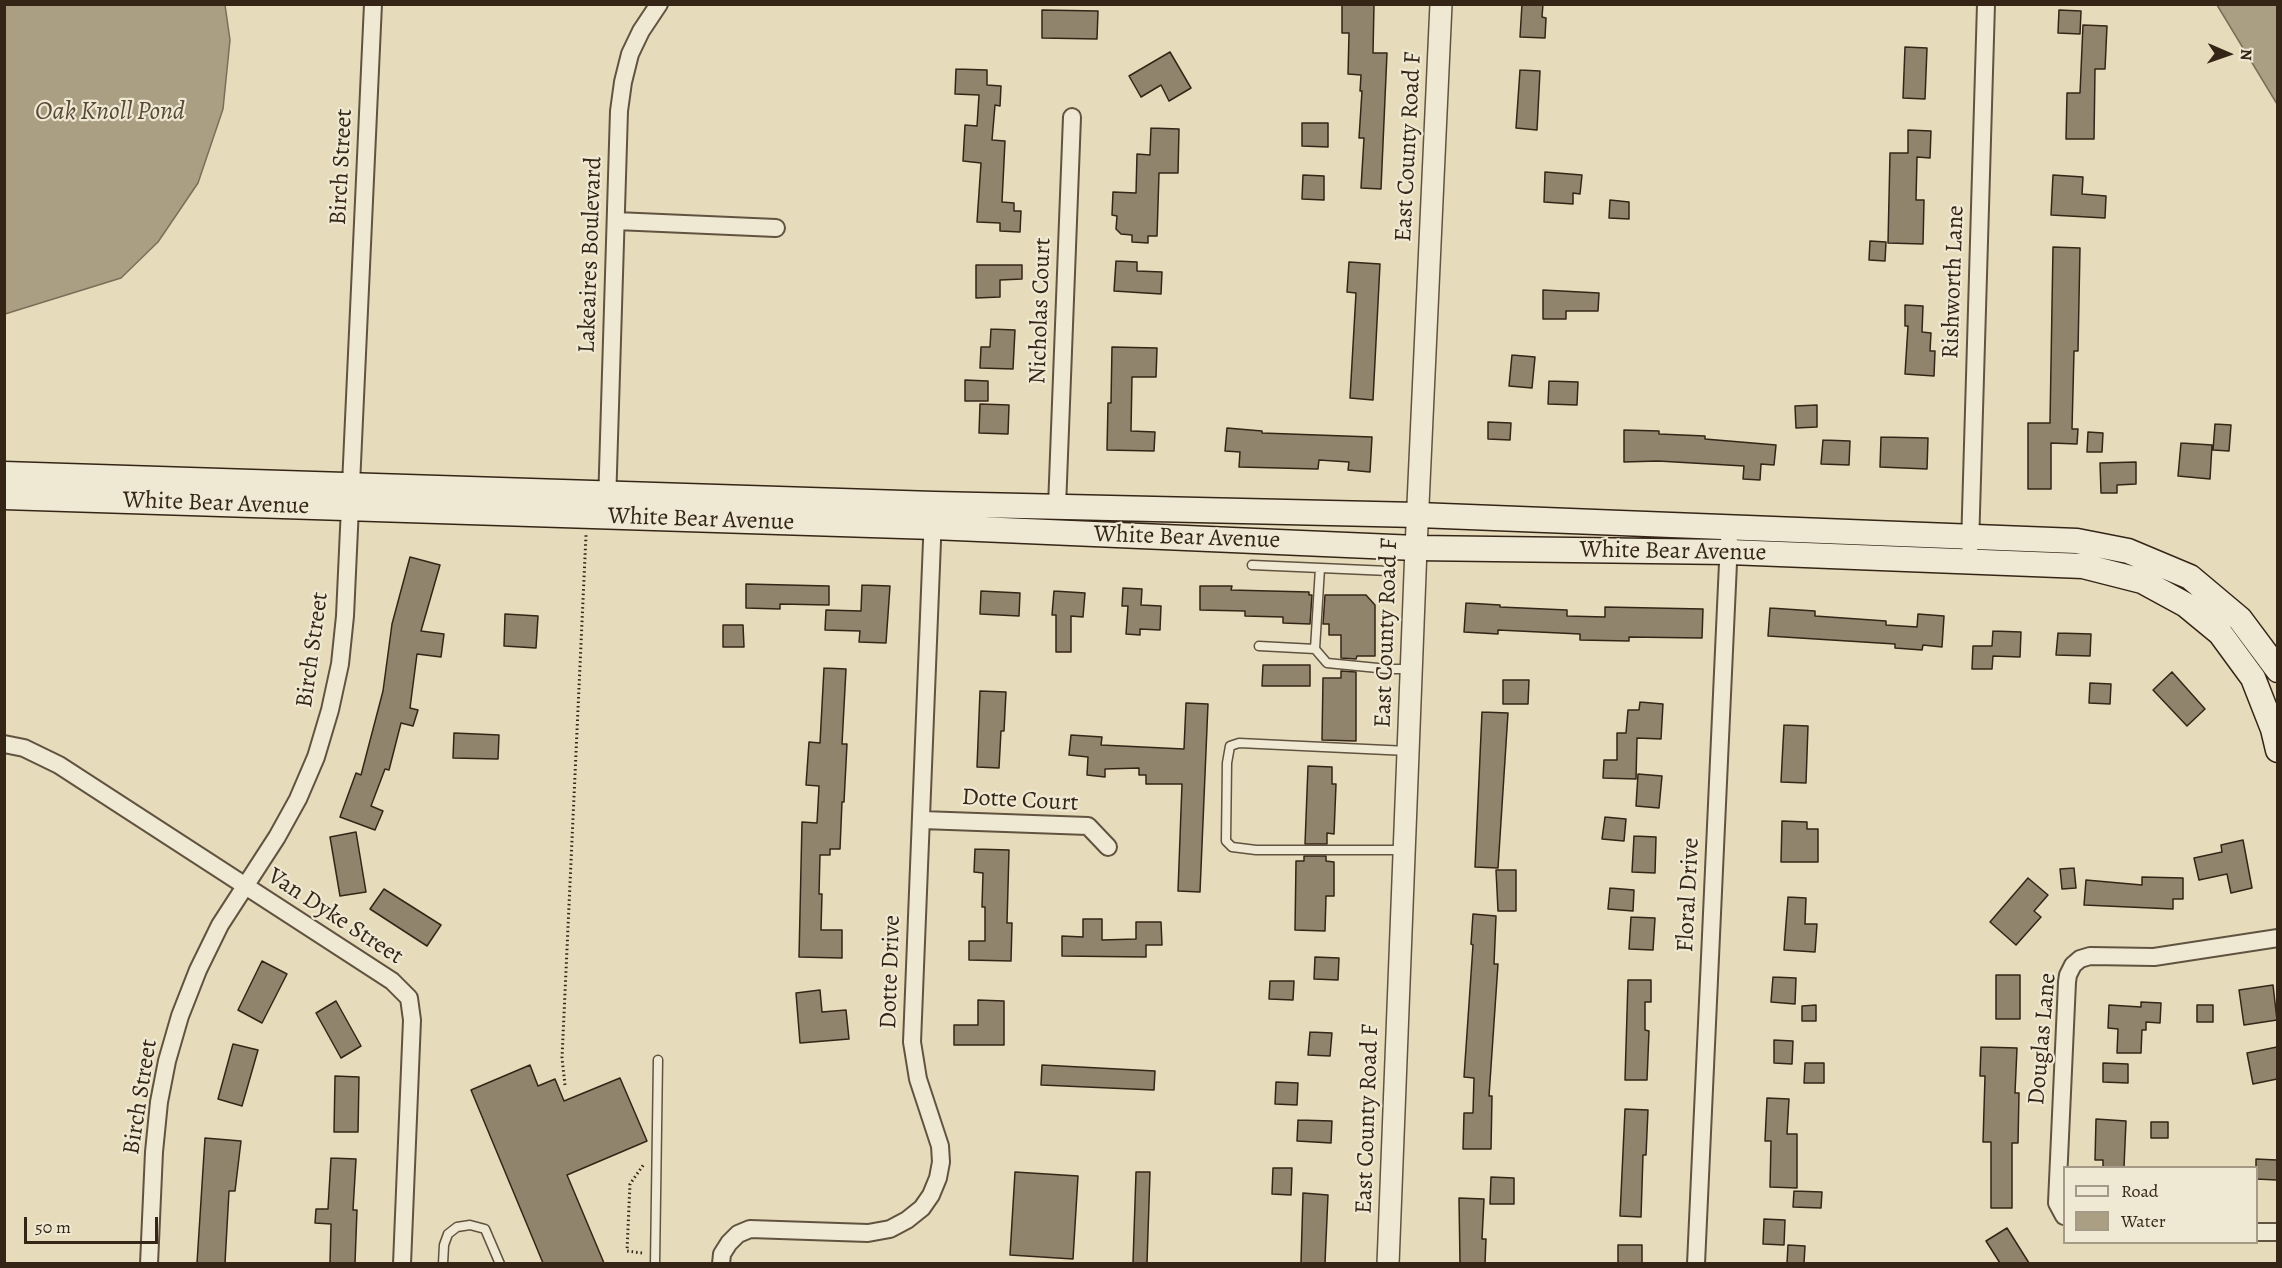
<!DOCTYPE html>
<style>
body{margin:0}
#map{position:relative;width:2282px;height:1268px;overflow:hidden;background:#e6dcbb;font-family:Alegreya,serif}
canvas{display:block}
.frame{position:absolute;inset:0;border:6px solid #352517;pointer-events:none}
.legend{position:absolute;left:2063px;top:1166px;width:195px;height:78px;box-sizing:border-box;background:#efe8d3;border:2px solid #a59a88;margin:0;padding:8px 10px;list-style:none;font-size:18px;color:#352517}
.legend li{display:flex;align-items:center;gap:12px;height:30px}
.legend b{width:30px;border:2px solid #a59a88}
.north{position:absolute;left:2198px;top:24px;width:60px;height:60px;-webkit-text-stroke:4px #efe8d3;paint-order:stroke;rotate:92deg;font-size:16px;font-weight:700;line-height:24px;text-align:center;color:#352517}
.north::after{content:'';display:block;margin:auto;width:21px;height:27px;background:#352517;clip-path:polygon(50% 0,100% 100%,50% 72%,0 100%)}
.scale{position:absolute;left:24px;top:1217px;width:134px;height:27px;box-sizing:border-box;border:3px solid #352517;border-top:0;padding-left:8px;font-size:18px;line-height:21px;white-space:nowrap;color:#352517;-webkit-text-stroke:4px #efe8d3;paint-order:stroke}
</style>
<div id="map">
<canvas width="2282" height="1268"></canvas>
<div class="frame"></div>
<ul class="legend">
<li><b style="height:8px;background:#efe8d3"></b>Road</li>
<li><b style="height:16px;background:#aa9e83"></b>Water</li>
</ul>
<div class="north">N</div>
<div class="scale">50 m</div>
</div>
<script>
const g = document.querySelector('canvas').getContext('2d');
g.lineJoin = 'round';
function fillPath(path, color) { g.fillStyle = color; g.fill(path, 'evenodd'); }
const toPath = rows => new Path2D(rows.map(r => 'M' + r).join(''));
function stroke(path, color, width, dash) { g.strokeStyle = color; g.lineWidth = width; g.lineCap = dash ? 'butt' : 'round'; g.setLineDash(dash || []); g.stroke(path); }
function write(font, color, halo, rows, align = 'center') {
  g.font = font + ' Alegreya,serif'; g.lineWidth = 4.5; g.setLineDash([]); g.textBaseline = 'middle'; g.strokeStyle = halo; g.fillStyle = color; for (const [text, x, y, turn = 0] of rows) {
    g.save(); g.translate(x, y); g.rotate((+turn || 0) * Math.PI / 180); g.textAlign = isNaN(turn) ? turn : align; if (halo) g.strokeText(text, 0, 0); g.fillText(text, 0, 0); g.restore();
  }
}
const water = toPath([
 [5,4,225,5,230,40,223,109,198,183,158,242,121,278,5,314,5,4],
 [2217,5,2277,5,2277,104,2217,5]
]);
const building = toPath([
 [1342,4,1374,4,1373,53,1387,53,1381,189,1361,188,1364,138,1359,138,1362,91,1360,91,1361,75,1348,74,1349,33,1342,33,1342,4],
 [1522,4,1543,4,1542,17,1546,18,1545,38,1520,37,1522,4],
 [1042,10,1098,11,1097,39,1042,38,1042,10],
 [2059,10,2081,11,2080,34,2058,33,2059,10],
 [2083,25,2107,26,2105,69,2095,69,2094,139,2066,139,2067,93,2080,93,2083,25],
 [1905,47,1927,48,1925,99,1903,98,1905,47],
 [1170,52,1191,88,1169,101,1161,85,1141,97,1129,76,1170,52],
 [956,69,987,70,987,85,1001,86,1000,106,995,105,992,140,1005,141,1002,202,1014,203,1014,211,1021,211,1020,232,1000,231,1000,223,977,222,981,163,963,161,965,125,977,126,979,95,955,94,956,69],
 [1520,70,1540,71,1537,130,1516,128,1520,70],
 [1302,123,1328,123,1328,147,1302,146,1302,123],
 [1151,128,1179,129,1178,173,1159,173,1157,236,1148,236,1148,243,1132,242,1132,235,1121,234,1116,229,1117,216,1112,215,1113,192,1136,193,1137,154,1150,155,1151,128],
 [1908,130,1931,131,1930,158,1917,157,1916,200,1924,200,1923,244,1888,243,1890,153,1908,153,1908,130],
 [1545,172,1582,175,1580,194,1573,193,1573,204,1544,202,1545,172],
 [1303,175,1324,176,1324,200,1302,199,1303,175],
 [2053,175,2083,177,2082,194,2106,196,2105,218,2051,215,2053,175],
 [1610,200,1629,202,1629,219,1609,218,1610,200],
 [1870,241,1886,242,1885,261,1869,260,1870,241],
 [2053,247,2080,248,2078,351,2074,351,2072,429,2078,429,2077,444,2051,443,2051,489,2028,489,2028,423,2050,423,2053,247],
 [1116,261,1137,262,1137,271,1162,272,1161,294,1114,291,1116,261],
 [1349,262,1380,264,1373,400,1350,398,1356,293,1347,292,1349,262],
 [976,265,1022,265,1022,279,1000,280,1000,297,976,298,976,265],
 [1543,290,1599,293,1598,311,1566,311,1566,319,1543,319,1543,290],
 [1905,305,1923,306,1922,332,1931,333,1930,351,1935,351,1934,376,1905,374,1908,326,1905,326,1905,305],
 [991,329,1015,330,1013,369,980,368,981,347,990,347,991,329],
 [1112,347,1157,348,1156,377,1132,377,1131,431,1155,432,1154,451,1107,450,1108,403,1111,403,1112,347],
 [1512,355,1535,357,1532,388,1509,386,1512,355],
 [965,380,988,381,988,401,965,401,965,380],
 [1549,381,1578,382,1577,405,1548,404,1549,381],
 [980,404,1009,405,1008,434,979,433,980,404],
 [1817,405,1817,427,1796,428,1795,406,1817,405],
 [1488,422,1511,423,1510,440,1488,439,1488,422],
 [2215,424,2231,425,2229,451,2213,450,2215,424],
 [1227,428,1262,431,1262,433,1372,437,1370,472,1348,470,1349,462,1319,460,1318,469,1239,467,1240,452,1225,451,1227,428],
 [1624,430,1659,431,1659,434,1705,436,1705,439,1776,445,1774,465,1761,464,1760,480,1743,479,1744,466,1658,461,1624,462,1624,430],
 [2088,432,2103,433,2102,452,2087,452,2088,432],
 [1881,437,1928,438,1927,469,1880,467,1881,437],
 [1823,440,1850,441,1849,465,1821,464,1823,440],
 [2181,443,2212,445,2210,479,2178,476,2181,443],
 [2136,462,2136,484,2117,485,2117,493,2101,493,2100,463,2136,462],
 [410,557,440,565,421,631,444,634,441,657,417,654,410,708,418,710,413,726,401,723,389,770,385,769,371,806,383,811,375,830,340,817,356,773,361,775,383,691,392,624,410,557],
 [746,584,829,586,829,605,780,604,780,609,746,608,746,584],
 [862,585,890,586,886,643,859,642,860,631,825,630,826,610,861,611,862,585],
 [1200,586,1232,586,1231,590,1309,592,1309,595,1312,595,1310,624,1283,623,1283,617,1245,616,1245,611,1200,610,1200,586],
 [1123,588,1142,589,1141,605,1161,606,1160,630,1140,629,1140,635,1126,634,1128,606,1122,606,1123,588],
 [981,591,1020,593,1019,616,980,614,981,591],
 [1054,591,1085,593,1083,617,1071,616,1071,652,1056,652,1056,615,1052,615,1054,591],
 [1325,595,1366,595,1375,605,1375,656,1357,656,1356,659,1341,658,1341,635,1329,635,1329,624,1323,624,1325,595],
 [1466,603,1500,605,1500,607,1567,610,1567,616,1605,617,1605,607,1703,609,1702,638,1629,637,1629,641,1580,640,1580,634,1498,630,1498,634,1464,632,1466,603],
 [1770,608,1815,611,1815,616,1886,621,1886,625,1917,627,1918,614,1944,616,1942,647,1923,645,1922,650,1895,648,1895,644,1768,636,1770,608],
 [505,614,538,616,536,648,504,646,505,614],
 [723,625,743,625,744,647,723,647,723,625],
 [1993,631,2021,632,2020,657,1993,656,1992,669,1972,669,1973,646,1992,646,1993,631],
 [2058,633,2091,634,2090,656,2056,655,2058,633],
 [1263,665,1310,665,1310,686,1262,686,1263,665],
 [824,668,846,669,842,744,847,744,844,802,842,802,840,849,830,849,830,855,820,855,819,894,822,894,821,930,842,930,842,958,799,957,802,822,817,823,819,786,806,785,809,742,820,743,824,668],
 [1341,671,1356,672,1356,741,1322,740,1323,678,1341,678,1341,671],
 [2172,672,2205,709,2187,726,2153,690,2172,672],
 [1503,680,1529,680,1528,704,1503,704,1503,680],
 [2090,683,2111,684,2110,704,2089,703,2090,683],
 [980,691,1006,692,1004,731,1001,731,999,768,977,767,980,691],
 [1640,702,1663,704,1661,739,1637,738,1636,779,1603,778,1604,760,1617,760,1617,733,1626,733,1628,710,1639,710,1640,702],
 [1186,703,1208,704,1200,892,1178,891,1182,784,1146,784,1146,775,1139,775,1139,768,1105,769,1105,777,1087,775,1088,757,1069,755,1071,735,1102,737,1101,745,1184,749,1186,703],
 [1482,712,1508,713,1498,868,1475,867,1482,712],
 [1784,725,1808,726,1806,783,1781,782,1784,725],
 [454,733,499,735,498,759,453,758,454,733],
 [1308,766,1332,767,1332,784,1336,784,1334,834,1327,833,1327,844,1305,844,1308,766],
 [1638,774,1662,776,1659,808,1636,806,1638,774],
 [1605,817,1626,819,1624,841,1602,839,1605,817],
 [1782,821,1807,822,1807,829,1818,829,1818,862,1781,862,1782,821],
 [356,832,366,892,340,896,330,837,356,832],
 [1634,836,1656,837,1655,873,1632,872,1634,836],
 [2243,840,2252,888,2231,893,2227,874,2199,880,2194,858,2222,852,2221,845,2243,840],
 [975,849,1009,850,1007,923,1012,923,1011,961,969,960,969,941,985,941,985,907,982,907,983,873,974,872,975,849],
 [1304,856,1326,856,1326,861,1334,862,1334,896,1326,896,1325,931,1295,930,1296,861,1304,861,1304,856],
 [2074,868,2076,888,2062,889,2060,869,2074,868],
 [1496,870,1516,870,1516,911,1498,911,1496,870],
 [2142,877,2183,878,2183,899,2173,899,2173,909,2084,905,2086,880,2142,885,2142,877],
 [2028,878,2048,895,2034,911,2041,917,2016,945,1990,922,2028,878],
 [1610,888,1634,890,1633,911,1608,909,1610,888],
 [384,889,441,925,427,946,370,909,384,889],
 [1788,897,1806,898,1805,924,1817,924,1815,952,1784,950,1788,897],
 [1473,914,1496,916,1494,964,1498,964,1489,1096,1492,1096,1491,1149,1463,1149,1464,1113,1473,1113,1474,1078,1464,1077,1473,945,1471,944,1473,914],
 [1631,917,1655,918,1653,950,1629,949,1631,917],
 [1083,919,1102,919,1102,940,1136,939,1136,922,1161,922,1162,945,1146,945,1146,957,1062,956,1062,936,1083,937,1083,919],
 [1315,957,1339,958,1338,980,1314,979,1315,957],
 [262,961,287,974,262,1023,238,1010,262,961],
 [1996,975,2020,975,2020,1019,1996,1019,1996,975],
 [1773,977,1796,978,1795,1004,1771,1002,1773,977],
 [1628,980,1651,980,1651,1002,1645,1002,1645,1030,1649,1031,1647,1080,1625,1080,1628,980],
 [1270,981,1294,981,1293,1000,1269,999,1270,981],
 [2273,985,2277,1020,2244,1025,2239,990,2273,985],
 [820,990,822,1012,846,1010,849,1039,800,1043,796,993,820,990],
 [978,1000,1004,1001,1004,1045,954,1045,954,1025,978,1025,978,1000],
 [336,1001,361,1046,341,1058,316,1013,336,1001],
 [2141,1002,2161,1003,2160,1023,2146,1022,2146,1030,2142,1030,2141,1053,2117,1053,2118,1029,2108,1028,2109,1005,2141,1007,2141,1002],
 [1816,1005,1816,1021,1802,1021,1802,1006,1816,1005],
 [2197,1005,2213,1005,2213,1022,2197,1022,2197,1005],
 [1310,1032,1332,1033,1330,1056,1308,1055,1310,1032],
 [1774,1040,1793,1041,1792,1064,1774,1063,1774,1040],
 [233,1044,258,1050,242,1106,218,1099,233,1044],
 [1981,1047,2017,1048,2015,1093,2019,1093,2018,1143,2012,1143,2012,1208,1991,1208,1991,1142,1983,1142,1985,1076,1980,1076,1981,1047],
 [2277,1047,2277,1079,2253,1084,2247,1053,2277,1047],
 [1805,1063,1824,1063,1824,1083,1804,1083,1805,1063],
 [2103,1063,2128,1064,2128,1083,2103,1082,2103,1063],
 [530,1065,538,1086,555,1079,564,1101,620,1078,647,1141,567,1175,604,1263,543,1263,471,1090,530,1065],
 [1042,1065,1155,1071,1154,1090,1041,1085,1042,1065],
 [335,1076,359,1077,358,1132,334,1132,335,1076],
 [1276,1082,1298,1083,1297,1105,1275,1104,1276,1082],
 [1767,1098,1789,1099,1787,1134,1797,1134,1797,1188,1770,1187,1771,1141,1765,1141,1767,1098],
 [1625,1109,1648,1110,1646,1155,1643,1155,1641,1217,1620,1216,1625,1109],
 [2096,1119,2126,1121,2124,1167,2103,1167,2103,1160,2095,1160,2096,1119],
 [1298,1120,1332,1121,1331,1143,1297,1141,1298,1120],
 [2151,1122,2168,1122,2168,1138,2151,1138,2151,1122],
 [205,1138,241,1141,235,1191,229,1191,225,1263,197,1263,205,1138],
 [331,1158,356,1159,353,1210,357,1210,355,1263,330,1263,331,1224,315,1223,316,1209,328,1209,331,1158],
 [2256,1159,2277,1160,2277,1180,2256,1179,2256,1159],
 [1273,1168,1292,1168,1291,1195,1272,1194,1273,1168],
 [1015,1172,1078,1176,1073,1259,1010,1255,1015,1172],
 [1136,1172,1150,1172,1147,1263,1133,1263,1136,1172],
 [1491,1177,1514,1178,1514,1204,1490,1204,1491,1177],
 [1794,1191,1822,1192,1821,1208,1793,1207,1794,1191],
 [1303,1193,1328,1195,1325,1263,1301,1263,1303,1193],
 [1459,1198,1484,1199,1482,1239,1486,1239,1485,1263,1460,1263,1459,1198],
 [1764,1219,1785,1220,1784,1245,1763,1244,1764,1219],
 [2007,1228,2029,1263,2000,1263,1986,1241,2007,1228],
 [1618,1245,1642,1245,1642,1263,1618,1263,1618,1245],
 [1788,1245,1805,1246,1804,1263,1787,1263,1788,1245]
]);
const path = toPath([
 [565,1085,562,1058,586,535],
 [642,1253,627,1251,630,1184,644,1164]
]);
const service = toPath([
 [1252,565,1389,571],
 [1259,646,1315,649,1327,663,1388,669,1411,669],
 [1315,649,1320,568],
 [1404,850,1256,850,1232,847,1226,841,1227,763,1230,746,1239,743,1408,751],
 [443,1264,444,1245,448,1234,457,1227,470,1225,485,1229,500,1264],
 [655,1264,658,1060]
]);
const minor = toPath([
 [616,221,776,228],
 [607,504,619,111,623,82,630,54,641,31,659,4],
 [1057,507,1072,117],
 [1970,546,1986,4],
 [4,744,24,748,59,765,392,981,409,998,412,1020,402,1264],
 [922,820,1088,826,1108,847],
 [2064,1216,2057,1203,2067,982,2068,975,2073,965,2080,959,2090,956,2154,957,2278,938],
 [2256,1232,2278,1232],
 [149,1264,154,1152,159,1102,167,1061,180,1016,198,970,220,925,277,837,298,799,316,757,330,710,340,664,345,616,373,4],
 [721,1264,722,1254,729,1243,738,1234,750,1229,868,1233,890,1229,907,1220,922,1208,931,1195,938,1178,941,1162,940,1146,918,1079,912,1042,933,516],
 [1696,1264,1729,541]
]);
const tertiary = toPath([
 [1388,1264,1416,548,1441,4]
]);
const secondary = toPath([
 [4,474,934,504,1418,515,2077,541,2128,551,2190,577,2240,619,2278,670],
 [4,497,933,527,1416,548,1729,552,2083,566,2142,581,2186,605,2220,633,2253,678,2273,729,2278,750]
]);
const streetNames = [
 ["East County Road F",1409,147,-87],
 ["Birch Street",342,167,-87],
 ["Lakeaires Boulevard",591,255,-88],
 ["Rishworth Lane",1954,282,-88],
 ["Nicholas Court",1041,311,-88],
 ["White Bear Avenue",216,504,2],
 ["White Bear Avenue",701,520,2],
 ["White Bear Avenue",1187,538,2],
 ["White Bear Avenue",1673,552,1],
 ["East County Road F",1387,633,-88],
 ["Birch Street",313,650,-82],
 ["Dotte Court",1020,801,3],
 ["Floral Drive",1689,895,-87],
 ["Van Dyke Street",335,917,33],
 ["Dotte Drive",891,972,-88],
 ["Douglas Lane",2043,1039,-85],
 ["Birch Street",141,1097,-81],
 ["East County Road F",1368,1119,-88]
];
const waterNames = [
 ["Oak Knoll Pond",110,113]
];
fillPath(water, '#aa9e83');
stroke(water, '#7b6e58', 1.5);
fillPath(building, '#91846c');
stroke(building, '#352517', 1.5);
stroke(service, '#615340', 11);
stroke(minor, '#615340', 20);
stroke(tertiary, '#615340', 24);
stroke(secondary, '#352517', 27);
stroke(path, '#352517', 3, [1.5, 3]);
stroke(service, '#efe8d3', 8);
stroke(minor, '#efe8d3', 16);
stroke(tertiary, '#efe8d3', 21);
stroke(secondary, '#efe8d3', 24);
write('24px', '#352517', '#efe8d3', streetNames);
write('italic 26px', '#584937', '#efe8d3', waterNames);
</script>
